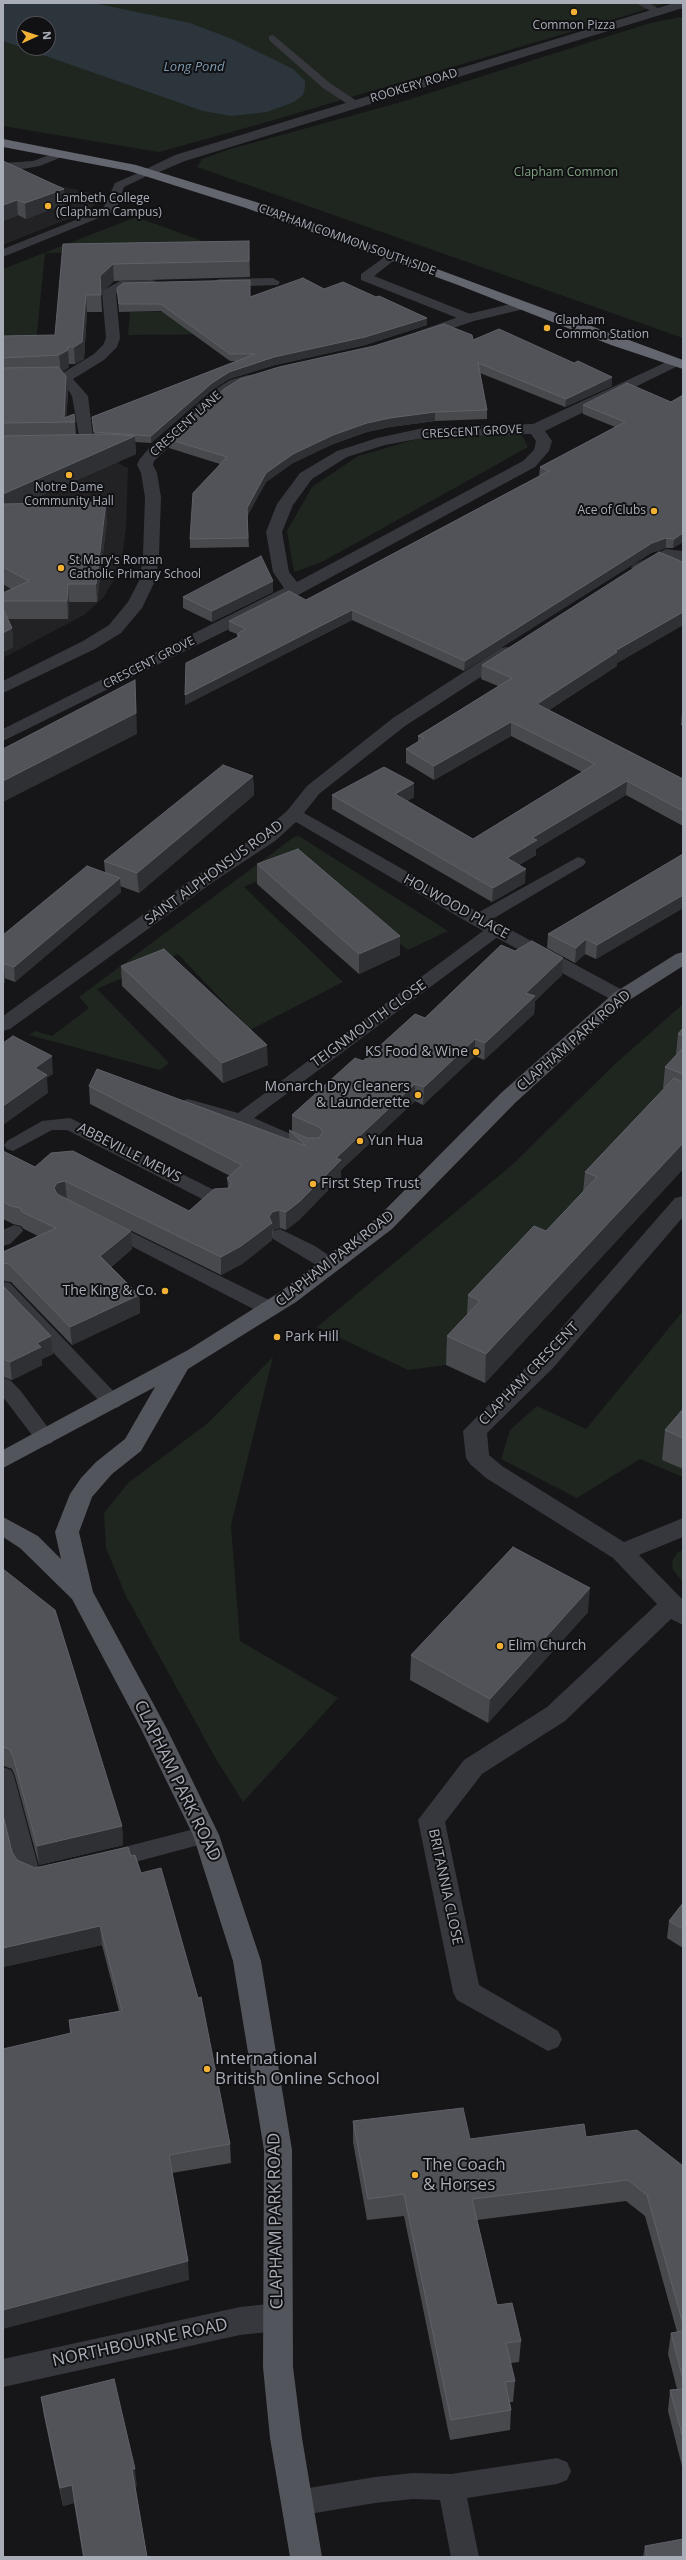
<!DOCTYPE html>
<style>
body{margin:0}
#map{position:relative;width:686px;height:2560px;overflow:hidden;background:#161618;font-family:"Open Sans",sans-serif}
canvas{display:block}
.frame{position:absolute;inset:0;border:4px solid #a8adb8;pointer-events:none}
.north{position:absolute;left:16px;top:16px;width:40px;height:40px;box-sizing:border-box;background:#111113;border:1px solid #4d4f55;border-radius:50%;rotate:87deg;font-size:11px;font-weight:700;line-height:16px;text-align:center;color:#a8adb8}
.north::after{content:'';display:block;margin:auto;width:14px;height:18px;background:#f2b134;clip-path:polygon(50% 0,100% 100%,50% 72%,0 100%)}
</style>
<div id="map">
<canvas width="686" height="2560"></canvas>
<div class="frame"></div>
<div class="north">N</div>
</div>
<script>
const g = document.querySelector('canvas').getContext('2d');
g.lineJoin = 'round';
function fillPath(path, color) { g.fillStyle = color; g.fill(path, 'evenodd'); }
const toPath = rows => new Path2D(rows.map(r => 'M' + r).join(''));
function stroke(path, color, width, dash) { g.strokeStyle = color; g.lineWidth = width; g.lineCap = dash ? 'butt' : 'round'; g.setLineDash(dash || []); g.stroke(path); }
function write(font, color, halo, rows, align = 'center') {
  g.font = font + ' "Open Sans",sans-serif'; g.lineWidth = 4; g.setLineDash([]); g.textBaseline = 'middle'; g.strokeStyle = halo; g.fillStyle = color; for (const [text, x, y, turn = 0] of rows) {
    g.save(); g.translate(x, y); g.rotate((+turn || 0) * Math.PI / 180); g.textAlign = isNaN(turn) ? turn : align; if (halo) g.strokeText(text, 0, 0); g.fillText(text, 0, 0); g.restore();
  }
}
const built = toPath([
 [3,174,27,178,99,195,98,201,88,211,3,245],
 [116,462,128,468,126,529,122,557,115,578,103,598,84,615,3,658,3,513]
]);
const green = toPath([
 [3,3,668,3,274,120,159,152,3,126],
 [24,24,48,24,48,48,24,48],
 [681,17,683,18,683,338,197,167,202,159,227,150,401,102,650,23],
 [136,217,225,249,45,253,36,343,3,343,3,269],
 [236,311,235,334,128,335,130,312],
 [521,433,528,447,322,562,294,572,287,531,312,487,358,456,424,437],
 [299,836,448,931,408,950,296,864,244,887,343,982,250,1030,178,954,97,989,169,1063,160,1070,29,1035,35,1031,52,1036,89,1008,79,997,294,837],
 [683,1004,683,1096,446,1365,408,1370,317,1327,512,1165,615,1064],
 [683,1311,683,1477,640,1459,577,1498,501,1459,510,1430,537,1406,586,1429],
 [273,1357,231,1525,240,1641,338,1698,243,1802,216,1759,126,1596,106,1548,104,1513,128,1483,208,1423],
 [683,1550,683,1582,673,1570,672,1562,677,1553]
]);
const water = toPath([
 [10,3,93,3,190,23,232,39,293,69,305,81,305,88,303,95,294,102,267,112,232,116,203,111,3,41,3,5],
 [24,24,48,24,48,48,24,48]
]);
const lane = toPath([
 [636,3,649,3,663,11,654,13,636,3],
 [273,35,331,84,360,103,360,107,352,107,323,88,269,40,269,36,273,35],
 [60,151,66,154,64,156,40,166,17,170,3,169,3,163,33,161,60,151],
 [147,169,151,170,151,174,124,187,117,207,111,213,3,257,3,249,103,209,115,183,147,169],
 [393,251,397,252,397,258,374,276,473,315,475,318,473,321,465,321,361,280,361,274,393,251],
 [578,857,584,859,586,862,584,865,484,924,478,925,470,920,472,916,578,857],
 [497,924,505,929,503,933,254,1118,318,1146,321,1150,318,1154,306,1154,235,1123,182,1109,179,1105,182,1101,188,1099,238,1113,491,925,497,924],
 [70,1118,228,1197,230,1201,228,1205,214,1205,67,1130,52,1130,13,1151,7,1149,4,1145,7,1141,42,1121,70,1118],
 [109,1221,277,1304,280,1309,277,1314,270,1315,263,1314,102,1231,100,1227,102,1223,109,1221],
 [14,1225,21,1227,23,1231,10,1244,3,1246,3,1230,14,1225],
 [280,1229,315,1246,337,1261,339,1265,337,1269,330,1271,323,1269,273,1239,271,1235,273,1231,280,1229],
 [3,1282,10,1283,119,1397,122,1402,119,1407,112,1409,105,1407,3,1300,3,1282],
 [3,1378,10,1380,20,1390,52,1433,55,1438,52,1443,45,1445,38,1443,3,1397,3,1378],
 [3,1767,11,1770,14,1776,38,1866,52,1869,56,1876,52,1883,38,1886,20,1878,16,1871,3,1819,3,1767],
 [206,1826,214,1829,217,1835,214,1841,105,1870,97,1868,94,1861,97,1854,105,1852,206,1826],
 [557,2458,567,2462,571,2471,567,2480,557,2484,467,2498,479,2557,451,2557,440,2500,413,2499,375,2503,297,2516,287,2512,283,2503,287,2494,297,2490,375,2477,413,2473,451,2474,557,2458]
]);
const street = toPath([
 [674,3,683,3,683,8,185,161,152,175,142,175,140,172,175,155,674,3],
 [273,278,280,282,278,285,219,287,212,283,219,279,273,278],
 [151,280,156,281,158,284,156,287,123,289,116,294,120,338,117,347,104,360,73,379,88,396,94,445,91,448,81,448,72,396,69,391,60,383,3,384,3,376,61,374,94,354,103,345,106,338,102,293,104,290,120,281,151,280],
 [523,301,530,305,528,308,474,321,421,339,414,335,416,332,464,315,523,301],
 [675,358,680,359,682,362,680,365,545,431,552,441,549,451,535,467,300,594,3,741,3,729,284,588,273,572,266,532,277,504,300,473,337,451,377,438,428,427,533,424,675,358],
 [531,434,536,441,534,450,523,461,297,582,289,572,282,532,293,505,312,479,347,457,385,445,428,437,531,434],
 [248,375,253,376,255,379,253,382,240,386,223,397,154,461,153,465,157,473,161,497,159,555,156,579,142,608,121,633,95,649,3,693,3,681,83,641,109,625,128,602,140,579,143,555,145,497,141,473,137,465,139,460,150,447,213,391,230,380,248,375],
 [666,549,683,551,683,561,668,559,639,573,631,568,633,565,666,549],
 [507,647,513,648,516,652,513,656,405,726,319,794,304,813,485,916,628,993,631,997,628,1001,614,1001,471,924,296,822,275,841,213,882,10,1029,3,1031,3,1016,199,874,261,833,287,811,307,786,393,718,501,648,507,647],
 [683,1196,683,1217,553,1368,487,1433,489,1455,502,1466,624,1542,683,1518,683,1537,639,1555,683,1600,683,1625,671,1619,565,1721,482,1774,445,1822,479,1985,558,2031,562,2039,558,2047,548,2051,457,2000,453,1992,418,1820,464,1760,547,1707,657,1604,613,1558,486,1478,470,1464,466,1458,463,1431,537,1356,675,1198,683,1196],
 [278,2303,289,2307,293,2317,289,2327,278,2331,240,2335,3,2387,3,2359,240,2307,278,2303]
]);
const primary = toPath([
 [683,952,683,966,628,1001,596,1029,515,1103,392,1229,296,1302,188,1369,141,1451,112,1474,92,1497,79,1532,93,1592,167,1729,219,1835,261,1961,292,2150,293,2367,302,2438,322,2557,290,2557,270,2438,263,2367,264,2150,233,1961,193,1835,141,1729,72,1599,20,1548,3,1537,3,1517,38,1536,61,1559,55,1532,70,1494,81,1478,96,1462,125,1439,155,1387,3,1468,3,1450,188,1350,280,1292,376,1219,501,1093,614,993,676,954,683,952]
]);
const highway = toPath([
 [3,139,136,165,256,202,683,360,683,369,611,345,458,285,246,208,129,171,3,147,3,139]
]);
const wall = toPath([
 [3,161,64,189,65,204,26,219,18,215,3,221],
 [249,241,250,277,114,281,101,293,102,312,87,312,84,359,75,364,69,364,69,367,62,372,66,376,68,393,66,417,75,422,76,434,94,434,92,417,236,361,230,361,161,311,119,312,117,288,250,297,324,289,427,325,365,345,275,365,229,379,212,390,151,443,135,442,136,454,22,504,107,520,97,602,69,602,68,619,8,619,12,628,13,647,3,652,3,593,11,589,3,584,3,336,55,335,63,244],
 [473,340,612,386,565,407,480,373,487,410,487,419,435,421,390,427,367,432,333,444,293,463,266,482,247,516,249,547,190,548,190,539,220,464,169,448,168,439],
 [683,395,683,542,673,548,666,548,651,553,464,671,352,620,185,705,185,695,237,638,237,634,229,631,229,621,306,600,539,476,540,467,615,427,583,414,583,405,671,402],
 [683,562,683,625,617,663,617,666,549,710,683,779,683,826,626,795,536,849,536,855,519,865,525,883,492,902,332,809,332,795,414,783,414,797,407,801,473,839,582,772,511,736,434,780,406,763,406,749,418,742,418,736,498,686,481,679,482,665],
 [273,581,273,592,212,622,183,608,183,597],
 [682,711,683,711,683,726,681,725],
 [253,776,254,795,139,893,120,886,121,892,15,982,4,978,5,982,3,983,3,935,105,872,104,861],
 [683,854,683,908,596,959,585,954,575,963,547,948,548,934],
 [257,864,400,936,400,955,359,974,257,884],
 [121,966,268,1065,223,1083,122,986],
 [562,975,535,1001,534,1014,484,1060,475,1056,423,1105,415,1101,341,1170,341,1177,299,1220,286,1230,280,1228,273,1230,272,1240,242,1264,221,1275,71,1201,132,1249,111,1267,139,1295,140,1313,72,1345,11,1282,3,1281,3,1252,38,1236,24,1229,21,1226,13,1224,3,1219,3,1151,35,1167,189,1211,228,1188,227,1178,230,1176,90,1104,89,1086,289,1140,289,1130,292,1132,292,1115,363,1061,425,1018],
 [683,1028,683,1169,485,1383,446,1365,447,1336,467,1315,468,1295,546,1231,583,1192,585,1172,665,1088,663,1088,665,1067,677,1054,676,1054,678,1034],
 [3,1286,51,1336,53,1354,42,1359,42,1365,12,1380,3,1377],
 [683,1409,683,1469,662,1460,665,1430],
 [3,1569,122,1826,123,1845,39,1865,15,1776,12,1769,4,1766,3,1766],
 [588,1612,488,1723,410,1680,411,1655],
 [3,1815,12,1852,17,1860,35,1868,131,1856,141,1873,230,2144,231,2163,172,2173,189,2280,70,2033,69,2020,119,2011,102,1945,3,1967],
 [683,1903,683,1948,667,1938,669,1921],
 [353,2121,470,2139,586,2137,683,2168,683,2470,668,2411,670,2390,677,2389,668,2354,671,2333,677,2332,645,2216,626,2201,477,2220,497,2305,521,2341,519,2362,510,2363,515,2381,513,2402,510,2402,511,2410,510,2430,450,2440,404,2216,367,2220,353,2142],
 [41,2397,137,2487,135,2487,147,2557,83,2557,74,2503,63,2506,44,2416],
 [645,2546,683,2557,643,2557]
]);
const shadedWall = toPath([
 [64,189,65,204,26,219,25,203],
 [17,200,18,215,3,221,3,205],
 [113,264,114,281,101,293,100,276],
 [86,295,87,312,84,359,75,364,74,347],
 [427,318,427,325,365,345,275,365,229,379,212,390,151,443,151,436,212,383,229,372,274,357],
 [68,347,69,367,61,373,59,355],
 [66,376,68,393,66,422,64,418],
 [612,377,612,386,565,407,566,399],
 [435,412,435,421,390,427,367,432,333,444,293,463,266,482,247,517,247,508,266,473,293,454,333,435,367,423,390,418],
 [135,436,136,454,3,512,3,494],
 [106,502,107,520,97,602,96,584],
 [683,533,683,542,673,548,674,539],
 [666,538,666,548,651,553,464,671,465,661,652,543],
 [273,581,273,592,212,622,212,611],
 [68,584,69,602,68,619,67,601],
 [352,610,352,620,185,705,185,695],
 [683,612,683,625,617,663,617,666,536,718,537,704,615,651],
 [12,628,13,647,3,652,3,633],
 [135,680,136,700,137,734,3,802,3,781],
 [511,722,511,736,434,780,434,766],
 [253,776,254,795,139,893,137,873],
 [627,781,626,795,536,849,536,855,506,872,507,858,532,838],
 [414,783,414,797,395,808,395,794],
 [526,869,525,883,492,902,493,888],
 [120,878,121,892,15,982,14,967],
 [683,895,683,908,596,959,597,945],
 [400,936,400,955,359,974,359,954],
 [586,939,585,954,575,963,576,948],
 [563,958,562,975,535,1001,534,1014,484,1060,485,1043,526,993],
 [4,967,5,982,3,983,3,968],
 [475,1039,475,1056,423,1105,424,1087],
 [267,1045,268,1065,223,1083,222,1063],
 [52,1056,53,1074,47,1078,48,1093,3,1125,3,1106,35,1068],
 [415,1084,415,1101,341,1170,341,1177,299,1220,286,1230,286,1212,336,1158],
 [683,1143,683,1169,485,1383,486,1354],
 [65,1181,67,1199,59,1201,54,1188,57,1183],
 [279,1210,280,1228,272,1230,272,1240,242,1264,221,1275,221,1257,269,1217,272,1212],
 [131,1231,132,1249,102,1274,100,1256],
 [139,1295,140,1313,72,1345,70,1327],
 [51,1336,53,1354,42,1359,42,1365,12,1380,10,1362,37,1343],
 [590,1588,588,1612,488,1723,490,1699],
 [122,1826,123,1845,39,1865,37,1846],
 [100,1926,102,1945,3,1967,3,1948],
 [188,2261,189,2280,3,2329,3,2310],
 [132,2469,135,2469,137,2487,134,2487],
 [72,2485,74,2503,63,2506,60,2488]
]);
const building = toPath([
 [3,161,64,189,25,203,17,200,3,205,3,161],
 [249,241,249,261,113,264,100,276,101,295,86,295,82,342,74,347,68,347,68,350,59,355,3,358,3,336,55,335,63,244,249,241],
 [303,278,324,289,343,282,376,297,379,296,427,318,365,337,274,357,229,372,212,383,151,436,94,432,92,417,255,354,230,354,161,304,119,304,117,288,123,283,250,280,250,297,303,278],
 [444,324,472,335,473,340,499,329,574,363,578,361,612,377,566,399,478,363,487,410,435,412,390,418,367,423,333,435,293,454,266,473,247,508,248,538,190,539,193,493,227,457,168,439,224,389,240,379,279,367,374,346,444,324],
 [58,367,66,376,64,418,74,414,75,422,3,423,3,368,58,367],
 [627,383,671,402,683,395,683,533,674,539,666,538,652,543,465,661,352,610,185,695,186,663,240,636,237,634,246,629,229,621,289,591,306,600,549,471,540,467,625,422,583,405,627,383],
 [110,434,135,436,3,494,3,436,110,434],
 [106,502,96,584,68,584,67,601,3,601,3,593,29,581,3,567,3,504,106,502],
 [659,552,683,562,683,612,615,651,617,652,537,704,683,779,683,811,627,781,532,838,537,840,507,858,526,869,493,888,332,795,384,767,414,783,395,794,473,839,595,764,511,722,434,766,406,749,424,738,418,736,512,678,482,665,659,552],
 [261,556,273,581,212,611,183,597,261,556],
 [3,609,12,628,3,633,3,609],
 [135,680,136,713,3,781,3,749,135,680],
 [223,765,253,776,137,873,104,861,223,765],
 [298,849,400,936,359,954,257,864,298,849],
 [683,854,683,895,671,902,597,945,586,939,576,948,548,934,683,854],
 [87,866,120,878,14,967,3,963,3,935,87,866],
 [532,941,563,958,526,993,535,996,485,1043,475,1039,424,1087,415,1084,336,1158,341,1160,299,1202,286,1212,279,1210,272,1212,269,1217,272,1223,241,1246,221,1257,65,1181,57,1183,54,1188,57,1194,131,1231,100,1256,139,1295,70,1327,9,1264,3,1263,3,1252,56,1228,22,1212,20,1208,11,1206,3,1202,3,1151,35,1167,51,1153,73,1151,189,1211,214,1189,229,1188,231,1183,227,1178,242,1165,89,1086,97,1069,306,1146,289,1130,307,1138,319,1138,323,1132,319,1127,292,1115,355,1058,363,1061,415,1014,425,1018,501,945,515,951,532,941],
 [164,949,267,1045,222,1063,121,966,164,949],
 [683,1028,683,1036,678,1034,683,1028],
 [13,1036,52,1056,35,1068,47,1075,3,1106,3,1043,13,1036],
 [683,1048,683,1074,665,1067,683,1048],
 [674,1078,683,1082,683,1143,486,1354,447,1336,480,1301,468,1295,534,1226,546,1231,597,1177,585,1172,674,1078],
 [3,1286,51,1336,37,1343,41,1347,10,1362,3,1359,3,1286],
 [683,1409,683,1438,665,1430,683,1409],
 [513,1547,590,1588,490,1699,411,1655,513,1547],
 [3,1569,55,1610,122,1826,37,1846,13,1756,9,1749,3,1747,3,1569],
 [3,1815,12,1852,17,1860,35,1868,128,1847,131,1856,135,1855,141,1873,161,1868,198,1998,201,1997,230,2144,169,2155,188,2261,3,2310,3,2049,71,2033,69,2020,122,2011,100,1926,3,1948,3,1815],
 [683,1903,683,1929,669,1921,683,1903],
 [463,2108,470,2139,584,2124,586,2137,637,2130,683,2166,683,2324,647,2195,628,2180,472,2199,497,2305,512,2303,521,2341,506,2343,515,2381,505,2382,511,2410,451,2420,404,2194,368,2199,353,2121,463,2108],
 [683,2331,683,2379,671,2333,683,2331],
 [114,2379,135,2469,132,2469,147,2557,84,2557,72,2485,60,2488,41,2397,114,2379],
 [683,2389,683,2438,670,2390,683,2389],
 [683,2539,683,2557,647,2557,645,2546,683,2539]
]);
const markers = [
 [574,12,4,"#f2b134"],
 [48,206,4,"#f2b134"],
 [547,328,4,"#f2b134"],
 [69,475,4,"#f2b134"],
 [654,511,4,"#f2b134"],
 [61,568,4,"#f2b134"],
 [476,1052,4,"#f2b134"],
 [418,1095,4,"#f2b134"],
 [360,1141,4,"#f2b134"],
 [313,1184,4,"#f2b134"],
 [165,1291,4,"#f2b134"],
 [277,1337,4,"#f2b134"],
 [500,1646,4,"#f2b134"],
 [207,2069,4,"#f2b134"],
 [415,2175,4,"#f2b134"]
];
const farPoinames = [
 ["Common Pizza",574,26,"center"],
 ["Lambeth College",56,199],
 ["(Clapham Campus)",56,213],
 ["Clapham",555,321],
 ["Common Station",555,335],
 ["Notre Dame",69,488,"center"],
 ["Community Hall",69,502,"center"],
 ["Ace of Clubs",646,511,"right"],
 ["St Mary's Roman",69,561],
 ["Catholic Primary School",69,575]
];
const farStreetnames = [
 ["ROOKERY ROAD",414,86,-17],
 ["CLAPHAM COMMON SOUTH SIDE",347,240,20],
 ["CRESCENT LANE",186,424,-42],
 ["CRESCENT GROVE",472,432,-3],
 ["CRESCENT GROVE",149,663,-27]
];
const farParknames = [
 ["Clapham Common",566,173]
];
const farWaternames = [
 ["Long Pond",194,67]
];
const streetNames = [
 ["SAINT ALPHONSUS ROAD",214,873,-36],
 ["HOLWOOD PLACE",456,907,29],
 ["TEIGNMOUTH CLOSE",369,1024,-36],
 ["CLAPHAM PARK ROAD",574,1041,-41],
 ["ABBEVILLE MEWS",129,1153,27],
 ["CLAPHAM PARK ROAD",335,1259,-38],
 ["CLAPHAM CRESCENT",529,1374,-46],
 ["BRITANNIA CLOSE",445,1887,78]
];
const poiNames = [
 ["KS Food & Wine",468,1052,"right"],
 ["Monarch Dry Cleaners",410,1087,"right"],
 ["& Launderette",410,1103,"right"],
 ["Yun Hua",368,1141],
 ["First Step Trust",321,1184],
 ["The King & Co.",157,1291,"right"],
 ["Park Hill",285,1337],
 ["Elim Church",508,1646]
];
const nearStreetnames = [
 ["CLAPHAM PARK ROAD",177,1781,64],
 ["CLAPHAM PARK ROAD",276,2221,-91],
 ["NORTHBOURNE ROAD",140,2343,-12]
];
const nearPoinames = [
 ["International",215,2059],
 ["British Online School",215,2079],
 ["The Coach",423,2165],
 ["& Horses",423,2185]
];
fillPath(built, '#222225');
fillPath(green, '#1e261f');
fillPath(water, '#2c353c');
fillPath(lane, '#37383d');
fillPath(street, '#37383d');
fillPath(primary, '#53555c');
fillPath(highway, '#63666e');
fillPath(wall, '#47494d');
fillPath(shadedWall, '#2f3033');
fillPath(building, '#525359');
stroke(building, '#5f6168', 1);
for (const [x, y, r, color] of markers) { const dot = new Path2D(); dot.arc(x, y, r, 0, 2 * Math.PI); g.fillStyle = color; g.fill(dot); stroke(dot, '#111113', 1.5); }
write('12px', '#a8adb8', '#111113', farPoinames, 'left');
write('12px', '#a8adb8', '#111113', farStreetnames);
write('12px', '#7fa381', '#111113', farParknames);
write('italic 13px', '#7f9bb3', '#111113', farWaternames);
write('14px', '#a8adb8', '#111113', streetNames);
write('14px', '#a8adb8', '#111113', poiNames, 'left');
write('17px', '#a8adb8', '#111113', nearStreetnames);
write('17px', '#a8adb8', '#111113', nearPoinames, 'left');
</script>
